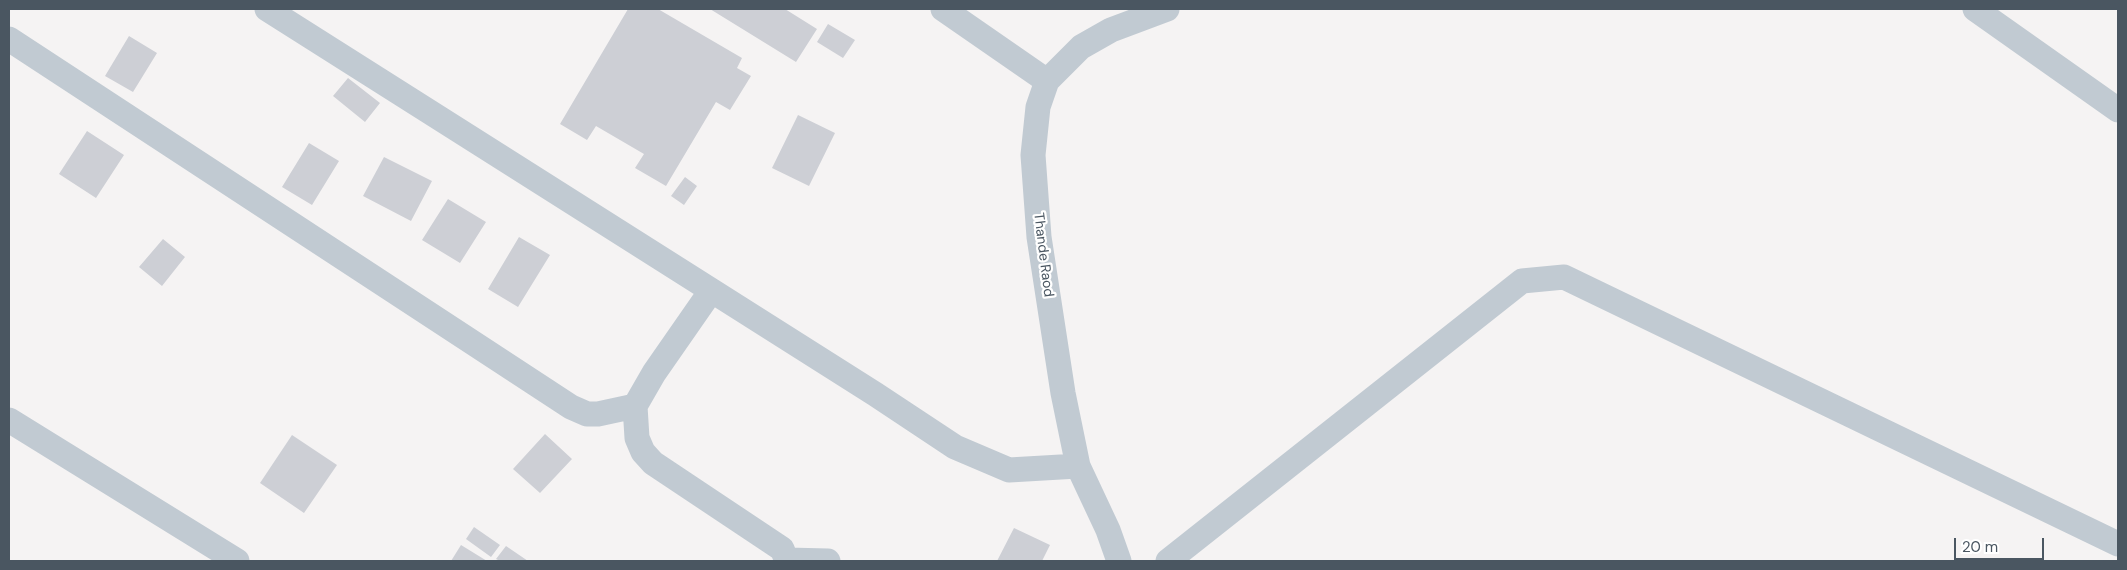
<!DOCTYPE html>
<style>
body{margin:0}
#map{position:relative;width:2127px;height:570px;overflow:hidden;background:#f5f3f3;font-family:"DM Sans",sans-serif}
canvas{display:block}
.frame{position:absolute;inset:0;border:10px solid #4a5661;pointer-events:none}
.scale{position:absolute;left:1954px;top:538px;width:90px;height:22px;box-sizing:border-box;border:2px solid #4a5661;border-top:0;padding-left:6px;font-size:15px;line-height:18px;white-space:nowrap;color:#4a5661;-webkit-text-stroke:4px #fff;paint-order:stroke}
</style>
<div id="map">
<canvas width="2127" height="570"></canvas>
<div class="frame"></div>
<div class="scale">20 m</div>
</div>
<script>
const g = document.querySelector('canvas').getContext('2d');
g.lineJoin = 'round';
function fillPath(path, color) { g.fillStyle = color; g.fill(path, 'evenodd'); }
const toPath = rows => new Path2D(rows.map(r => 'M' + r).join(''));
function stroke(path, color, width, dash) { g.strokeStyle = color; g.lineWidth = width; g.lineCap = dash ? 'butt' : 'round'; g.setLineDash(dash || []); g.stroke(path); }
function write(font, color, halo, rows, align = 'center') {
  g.font = font + ' "DM Sans",sans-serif'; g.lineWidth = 4.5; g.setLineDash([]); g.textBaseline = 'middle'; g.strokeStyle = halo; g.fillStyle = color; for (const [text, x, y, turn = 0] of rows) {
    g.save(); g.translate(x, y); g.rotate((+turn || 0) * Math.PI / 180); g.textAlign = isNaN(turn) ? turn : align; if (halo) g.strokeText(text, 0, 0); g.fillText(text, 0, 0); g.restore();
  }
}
const building = toPath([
 [628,9,658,9,742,58,737,68,751,76,730,110,716,102,666,186,635,168,644,154,596,126,587,140,560,124],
 [710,9,785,9,817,29,796,62],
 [828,24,855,40,843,58,817,42],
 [129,36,157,53,133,92,105,76],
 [348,78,380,103,365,122,333,96],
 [798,115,835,133,809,186,772,168],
 [87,131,124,155,96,198,59,174],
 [309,143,339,161,312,205,282,187],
 [384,157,432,181,411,221,363,196],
 [685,177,697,186,684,205,671,196],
 [448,199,486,222,460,263,422,240],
 [519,237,550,255,518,307,488,289],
 [163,239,185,257,162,286,139,267],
 [545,434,572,459,540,493,513,469],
 [292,435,337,465,304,513,260,483],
 [474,527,500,545,491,557,466,539],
 [1014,528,1050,545,1042,561,997,561],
 [461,545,487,561,451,561],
 [506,546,528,561,500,561,496,559]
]);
const minor = toPath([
 [267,9,875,394,955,447,1009,470,1078,466],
 [943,9,1047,81],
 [1975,9,2118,110],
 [9,39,571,407,587,414,598,414,635,406],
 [711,291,654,373,635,406,637,438,643,452,653,463,782,549,787,561],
 [9,420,237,561],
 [787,560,828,561],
 [1119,561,1108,530,1078,466,1063,393,1039,237,1033,155,1038,107,1047,81,1081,47,1111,30,1167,9],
 [1168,561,1522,281,1564,277,2118,544]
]);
const streetNames = [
 ["Thande Raod",1043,255,83]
];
fillPath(building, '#cdcfd5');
stroke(minor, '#c1cad2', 25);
write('14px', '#4a5661', '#fff', streetNames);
</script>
